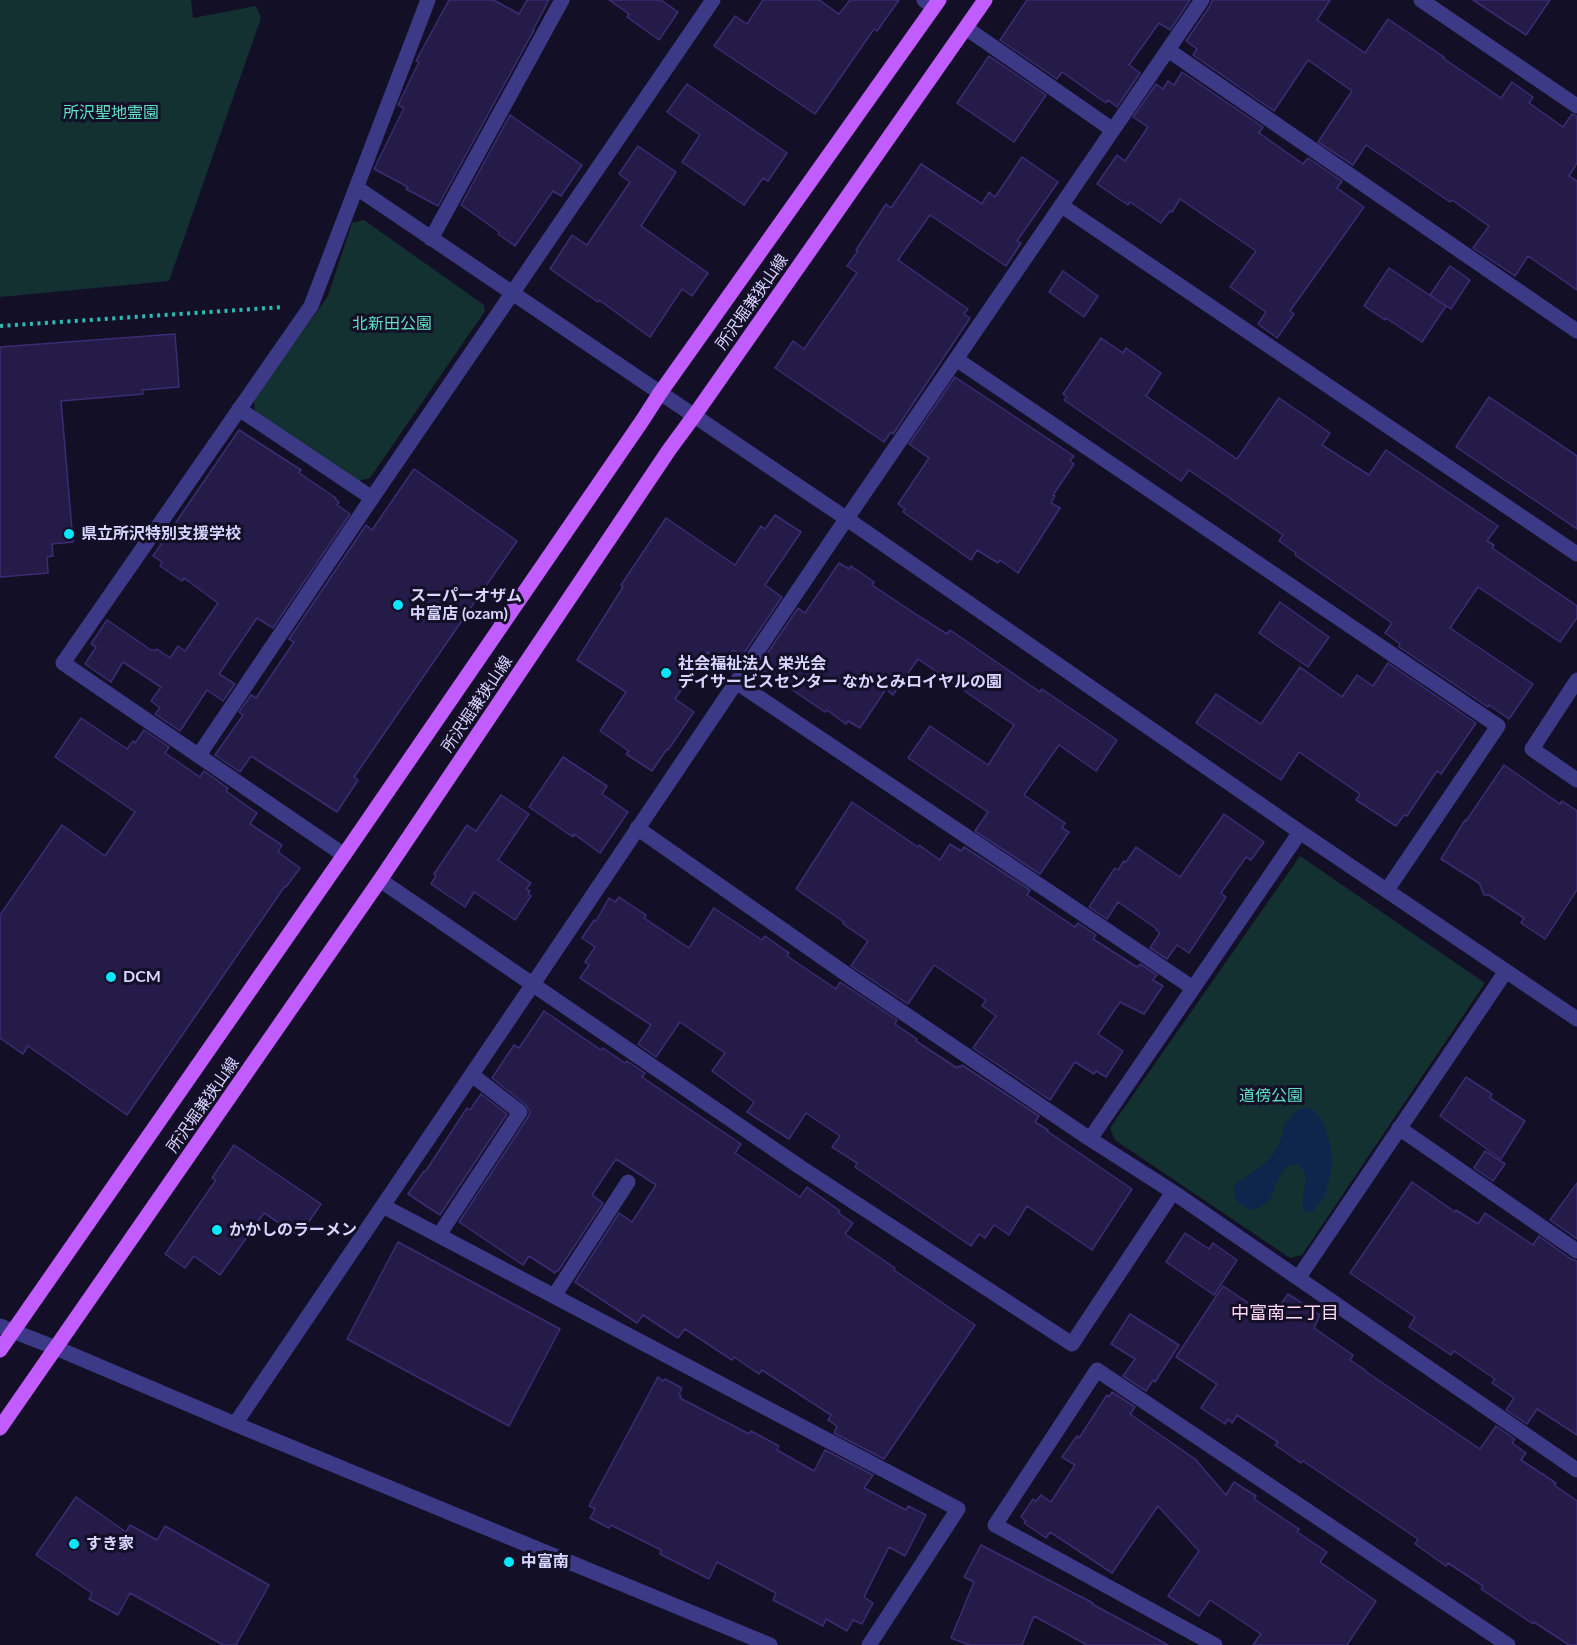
<!DOCTYPE html>
<meta charset="utf-8">
<style>
body{margin:0}
canvas{display:block;background:#130f27}
</style>
<canvas width="1577" height="1645"></canvas>
<script>
const g = document.querySelector('canvas').getContext('2d');
g.lineJoin = 'round';
function fillPath(path, color) { g.fillStyle = color; g.fill(path, 'evenodd'); }
const toPath = rows => new Path2D(rows.map(r => 'M' + r).join(''));
function stroke(path, color, width, dash) { g.strokeStyle = color; g.lineWidth = width; g.lineCap = dash ? 'butt' : 'round'; g.setLineDash(dash || []); g.stroke(path); }
function write(font, color, halo, rows, align = 'center') {
  g.font = font + ' Lato,"Noto Sans JP",sans-serif'; g.lineWidth = 6; g.setLineDash([]); g.textBaseline = 'middle'; g.strokeStyle = halo; g.fillStyle = color; for (const [text, x, y, turn = 0] of rows) {
    g.save(); g.translate(x, y); g.rotate((+turn || 0) * Math.PI / 180); g.textAlign = isNaN(turn) ? turn : align; if (halo) g.strokeText(text, 0, 0); g.fillText(text, 0, 0); g.restore();
  }
}
const green = toPath([
 [0,0,191,0,193,18,256,6,261,18,169,281,0,297],
 [364,220,484,305,485,311,370,478,358,481,255,411,254,400,328,296,352,223],
 [1300,856,1485,983,1302,1255,1290,1258,1115,1140,1110,1128]
]);
const water = toPath([
 [1301,1108,1308,1108,1315,1111,1323,1122,1331,1147,1332,1166,1325,1196,1314,1210,1309,1213,1306,1212,1302,1206,1306,1178,1303,1169,1297,1164,1288,1166,1281,1173,1269,1201,1255,1210,1248,1209,1238,1202,1234,1194,1234,1185,1263,1165,1271,1157,1280,1141,1285,1124,1292,1114]
]);
const building = toPath([
 [449,0,494,0,519,14,527,0,549,0,533,30,534,30,438,206,406,189,408,187,374,169,404,108,398,105,419,62,416,61,449,0],
 [609,0,661,0,678,12,659,40,627,17,629,14,609,0],
 [763,0,819,0,839,14,850,0,899,0,877,31,874,29,815,114,714,46,735,16,747,24,763,0],
 [1027,0,1190,0,1170,30,1159,23,1129,65,1140,73,1117,107,1108,100,1106,103,1062,72,1057,79,1000,40,1027,0],
 [1212,0,1330,0,1317,20,1365,53,1388,19,1444,57,1443,58,1501,98,1512,82,1533,97,1529,103,1563,127,1572,114,1577,116,1577,163,1569,176,1577,181,1577,290,1528,256,1515,276,1473,248,1489,226,1452,200,1450,202,1366,145,1353,165,1318,142,1352,91,1308,60,1274,111,1193,55,1197,49,1186,41,1210,6,1212,0],
 [1473,0,1550,0,1526,35,1473,0],
 [989,56,1046,95,1014,142,957,103,989,56],
 [1182,72,1263,127,1259,133,1303,164,1308,158,1342,181,1337,188,1364,207,1290,311,1294,314,1277,338,1258,324,1266,312,1230,287,1256,251,1180,199,1172,212,1170,211,1161,223,1130,202,1128,205,1097,184,1117,155,1125,161,1148,127,1133,117,1156,84,1163,89,1168,81,1174,85,1182,72],
 [687,84,787,153,768,181,763,178,744,205,682,162,700,135,667,112,687,84],
 [510,115,582,165,561,196,553,191,515,246,498,234,499,232,461,205,510,115],
 [638,146,676,172,641,226,708,273,692,296,682,289,650,337,599,300,598,302,550,269,572,235,587,245,630,182,619,174,638,146],
 [1022,157,1058,182,1017,241,1021,243,1006,266,930,215,898,260,968,309,964,314,970,318,893,434,891,432,884,442,775,368,793,341,804,349,857,273,847,266,858,251,856,250,886,204,891,208,921,164,982,204,989,192,995,197,1022,157],
 [1450,266,1470,280,1451,309,1430,295,1450,266],
 [1389,268,1446,306,1422,342,1386,318,1385,320,1364,306,1389,268],
 [1063,271,1098,296,1084,317,1049,292,1063,271],
 [175,334,179,387,142,390,143,394,61,401,73,542,52,544,53,556,47,557,48,573,0,577,0,347,175,334],
 [1101,338,1123,353,1126,348,1161,373,1146,396,1237,459,1279,398,1330,433,1322,445,1369,475,1386,450,1498,526,1487,541,1494,545,1492,548,1577,606,1577,618,1560,642,1478,587,1450,628,1533,684,1509,719,1489,705,1488,707,1399,647,1400,644,1385,633,1392,623,1295,555,1296,553,1279,541,1283,535,1189,470,1181,481,1064,400,1067,397,1063,394,1101,338],
 [955,377,1074,456,1070,461,1074,464,1053,495,1055,496,1051,503,1060,508,1018,573,1000,560,998,563,977,550,971,560,903,512,905,509,898,504,929,458,909,444,955,377],
 [1489,397,1577,456,1577,529,1456,447,1489,397],
 [239,430,301,470,299,473,336,498,335,499,339,502,337,505,350,514,273,628,257,618,219,674,235,684,223,701,207,690,180,731,155,714,160,708,151,701,161,687,123,662,111,682,85,664,96,647,91,644,107,620,151,650,156,650,157,649,170,658,178,646,185,651,218,603,184,578,182,581,160,566,162,562,153,556,239,430],
 [414,469,517,541,354,777,358,780,337,812,251,756,240,772,215,755,243,715,239,712,251,695,256,698,294,642,289,639,366,525,372,530,414,469],
 [775,515,801,532,765,585,782,597,742,656,733,650,724,663,707,652,675,699,694,712,668,750,667,749,652,771,626,754,629,751,600,731,626,692,577,660,623,587,621,585,666,518,735,565,761,526,765,529,775,515],
 [839,563,849,569,851,566,874,582,872,585,911,611,947,634,950,630,1040,692,1042,689,1117,740,1096,771,1059,745,1024,795,1065,823,1062,828,1069,832,1040,874,975,831,988,812,908,758,930,726,988,765,1014,725,918,659,893,695,886,689,860,728,848,721,846,724,827,710,825,712,758,667,798,608,805,613,839,563],
 [1280,602,1329,637,1308,667,1259,633,1280,602],
 [1388,663,1476,723,1441,774,1437,771,1407,816,1404,815,1396,826,1356,800,1360,794,1299,752,1281,780,1196,723,1216,694,1261,724,1300,667,1342,697,1357,675,1373,686,1388,663],
 [81,718,127,749,133,741,135,743,144,730,169,747,165,753,200,777,204,771,228,788,226,791,257,813,250,824,282,845,278,852,300,868,286,887,285,886,127,1115,28,1046,23,1054,0,1038,0,915,62,825,105,856,135,812,55,757,81,718],
 [563,757,607,786,602,794,628,812,600,853,574,834,573,837,529,807,563,757],
 [1504,765,1560,804,1562,801,1577,811,1577,890,1545,939,1521,923,1524,918,1489,895,1484,895,1479,883,1441,859,1465,820,1466,821,1504,765],
 [501,795,529,814,498,860,531,883,526,889,530,891,528,894,531,896,515,920,474,892,465,907,431,884,436,876,434,874,467,825,476,831,501,795],
 [852,802,918,847,919,845,940,860,950,844,961,851,964,847,1030,890,1027,895,1075,927,1078,923,1096,935,1093,939,1137,967,1140,964,1157,975,1153,980,1163,986,1144,1014,1120,1002,1098,1034,1123,1051,1106,1077,1096,1071,1094,1074,1075,1062,1050,1100,973,1048,996,1016,982,1006,986,1000,934,965,908,1004,851,966,868,941,843,924,844,922,796,889,852,802],
 [1224,814,1264,842,1251,860,1246,857,1221,893,1226,897,1189,953,1177,945,1167,959,1150,948,1160,933,1156,930,1157,929,1118,902,1107,919,1089,907,1115,868,1118,870,1124,861,1126,862,1136,847,1180,877,1224,814],
 [619,897,646,915,644,918,689,948,714,908,762,940,765,936,789,953,787,956,836,989,840,982,897,1020,895,1024,917,1039,916,1041,957,1068,958,1066,960,1067,962,1065,1039,1116,1035,1122,1048,1130,1047,1131,1132,1189,1092,1250,1027,1206,1009,1235,994,1225,985,1238,979,1234,971,1246,855,1167,857,1163,832,1147,840,1136,806,1113,789,1139,747,1112,754,1102,712,1071,725,1053,680,1022,656,1057,638,1044,651,1025,580,978,589,965,585,962,595,947,582,938,594,920,596,921,609,898,615,902,619,897],
 [544,1011,601,1050,603,1048,625,1063,627,1061,645,1073,642,1077,741,1144,735,1153,800,1197,807,1187,840,1211,838,1213,853,1223,845,1234,895,1268,894,1270,975,1325,884,1459,834,1433,837,1426,828,1420,831,1415,762,1370,759,1374,734,1357,732,1360,685,1329,678,1338,643,1315,637,1323,575,1282,619,1213,632,1222,656,1185,616,1159,592,1195,603,1203,558,1271,556,1271,555,1273,529,1256,523,1265,459,1222,528,1117,530,1112,526,1105,492,1078,514,1045,519,1048,544,1011],
 [1466,1077,1492,1094,1490,1098,1525,1121,1501,1159,1440,1116,1466,1077],
 [481,1094,507,1114,440,1215,408,1194,424,1171,425,1172,467,1108,470,1110,481,1094],
 [234,1145,321,1204,299,1236,264,1213,220,1275,194,1256,185,1268,165,1254,216,1180,212,1178,234,1145],
 [1485,1151,1505,1164,1493,1181,1474,1168,1485,1151],
 [1412,1182,1455,1212,1456,1210,1478,1224,1485,1213,1533,1245,1539,1236,1571,1259,1577,1261,1577,1435,1537,1409,1527,1424,1506,1410,1514,1398,1492,1383,1495,1379,1454,1351,1451,1355,1409,1327,1415,1317,1350,1273,1412,1182],
 [1577,1183,1577,1239,1550,1220,1577,1183],
 [1185,1233,1209,1249,1213,1243,1237,1260,1214,1295,1166,1262,1185,1233],
 [398,1242,560,1329,509,1426,347,1339,398,1242],
 [1223,1286,1271,1318,1288,1294,1296,1299,1320,1315,1314,1328,1353,1355,1350,1360,1365,1370,1365,1371,1480,1449,1496,1426,1515,1439,1512,1443,1526,1453,1521,1460,1556,1483,1554,1485,1577,1501,1577,1645,1569,1645,1534,1622,1533,1624,1481,1589,1483,1586,1448,1563,1446,1566,1415,1544,1418,1539,1303,1461,1301,1463,1275,1445,1278,1442,1237,1415,1232,1423,1228,1419,1225,1424,1201,1408,1217,1384,1176,1357,1223,1286],
 [1130,1314,1179,1345,1155,1382,1153,1380,1146,1391,1123,1376,1135,1359,1111,1344,1130,1314],
 [658,1377,663,1381,665,1379,682,1388,679,1395,681,1396,680,1398,749,1434,751,1431,779,1446,777,1450,814,1471,825,1450,873,1475,864,1488,906,1510,908,1506,926,1515,905,1556,889,1547,864,1597,873,1603,862,1624,853,1620,847,1631,826,1619,823,1626,773,1600,776,1593,717,1562,709,1579,660,1554,661,1550,611,1525,609,1528,590,1518,595,1509,589,1506,658,1377],
 [1112,1392,1135,1407,1130,1414,1195,1459,1226,1495,1234,1482,1256,1496,1254,1499,1299,1529,1297,1532,1327,1552,1320,1562,1376,1601,1347,1645,1253,1645,1261,1634,1210,1600,1199,1616,1168,1596,1199,1551,1158,1506,1112,1573,1050,1532,1046,1538,1024,1523,1026,1521,1021,1517,1033,1499,1036,1501,1041,1495,1051,1502,1075,1465,1062,1457,1077,1436,1079,1438,1107,1395,1109,1397,1112,1392],
 [76,1497,126,1532,130,1525,157,1540,165,1526,269,1585,236,1645,223,1645,130,1593,118,1615,89,1599,92,1593,36,1555,76,1497],
 [981,1545,1093,1603,1092,1604,1168,1645,1087,1645,1034,1616,1022,1645,969,1645,951,1638,974,1582,964,1577,981,1545]
]);
const path = toPath([
 [0,326,284,307]
]);
const minor = toPath([
 [924,0,934,7],
 [1421,0,1577,106],
 [966,28,1113,130],
 [1168,50,1577,331],
 [357,188,847,519,1300,832,1577,1019],
 [1062,206,1577,554],
 [431,239,562,0],
 [956,359,1498,726,1387,890],
 [239,409,372,498],
 [1577,680,1532,749,1577,780],
 [736,682,1193,988],
 [199,755,372,498,713,0],
 [637,828,859,983,1090,1139,1173,1192,1577,1470],
 [344,855,63,663,311,306,428,0],
 [380,880,800,1167,1072,1344,1173,1192],
 [1399,1128,1577,1251],
 [1090,1139,1300,832],
 [383,1206,958,1509,869,1645],
 [439,1235,520,1112,472,1075],
 [1299,1277,1506,971],
 [554,1296,628,1182],
 [0,1326,56,1348,235,1424,770,1645],
 [235,1424,533,984,832,540,1202,0],
 [1215,1645,995,1525,1097,1370,1508,1645]
]);
const major = toPath([
 [0,1350,344,855,642,421,660,393,939,0],
 [0,1428,380,880,669,450,694,416,985,0]
]);
const markers = [
 [69,534,6,"#01e8ff"],
 [398,605,6,"#01e8ff"],
 [666,673,6,"#01e8ff"],
 [111,977,6,"#01e8ff"],
 [217,1230,6,"#01e8ff"],
 [74,1544,6,"#01e8ff"],
 [509,1562,6,"#01e8ff"]
];
const parkNames = [
 ["所沢聖地霊園",111,113],
 ["北新田公園",392,324],
 ["道傍公園",1271,1096]
];
const streetNames = [
 ["所沢堀兼狭山線",752,302,-55],
 ["所沢堀兼狭山線",477,704,-56],
 ["所沢堀兼狭山線",203,1105,-55]
];
const poiNames = [
 ["県立所沢特別支援学校",81,534],
 ["スーパーオザム",410,596],
 ["中富店 (ozam)",410,614],
 ["社会福祉法人 栄光会",678,664],
 ["デイサービスセンター なかとみロイヤルの園",678,682],
 ["DCM",123,977],
 ["かかしのラーメン",229,1230],
 ["すき家",86,1544],
 ["中富南",521,1562]
];
const neighbourhoodNames = [
 ["中富南二丁目",1285,1313]
];
fillPath(green, '#123130');
fillPath(water, '#0e264c');
fillPath(building, '#241b48');
stroke(building, '#3a2d74', 1.5);
stroke(path, '#2ebab0', 4, [3, 4.5]);
stroke(minor, '#3c3a86', 15);
stroke(major, '#c15cff', 15);
for (const [x, y, r, color] of markers) { const dot = new Path2D(); dot.arc(x, y, r, 0, 2 * Math.PI); g.fillStyle = color; g.fill(dot); stroke(dot, '#130f27', 2); }
write('16px', '#5fe1c0', '#130f27', parkNames);
write('16px', '#dad5ff', '#130f27', streetNames);
write('bold 16px', '#dad5ff', '#130f27', poiNames, 'left');
write('18px', '#ffd7f1', '#130f27', neighbourhoodNames);
</script>
